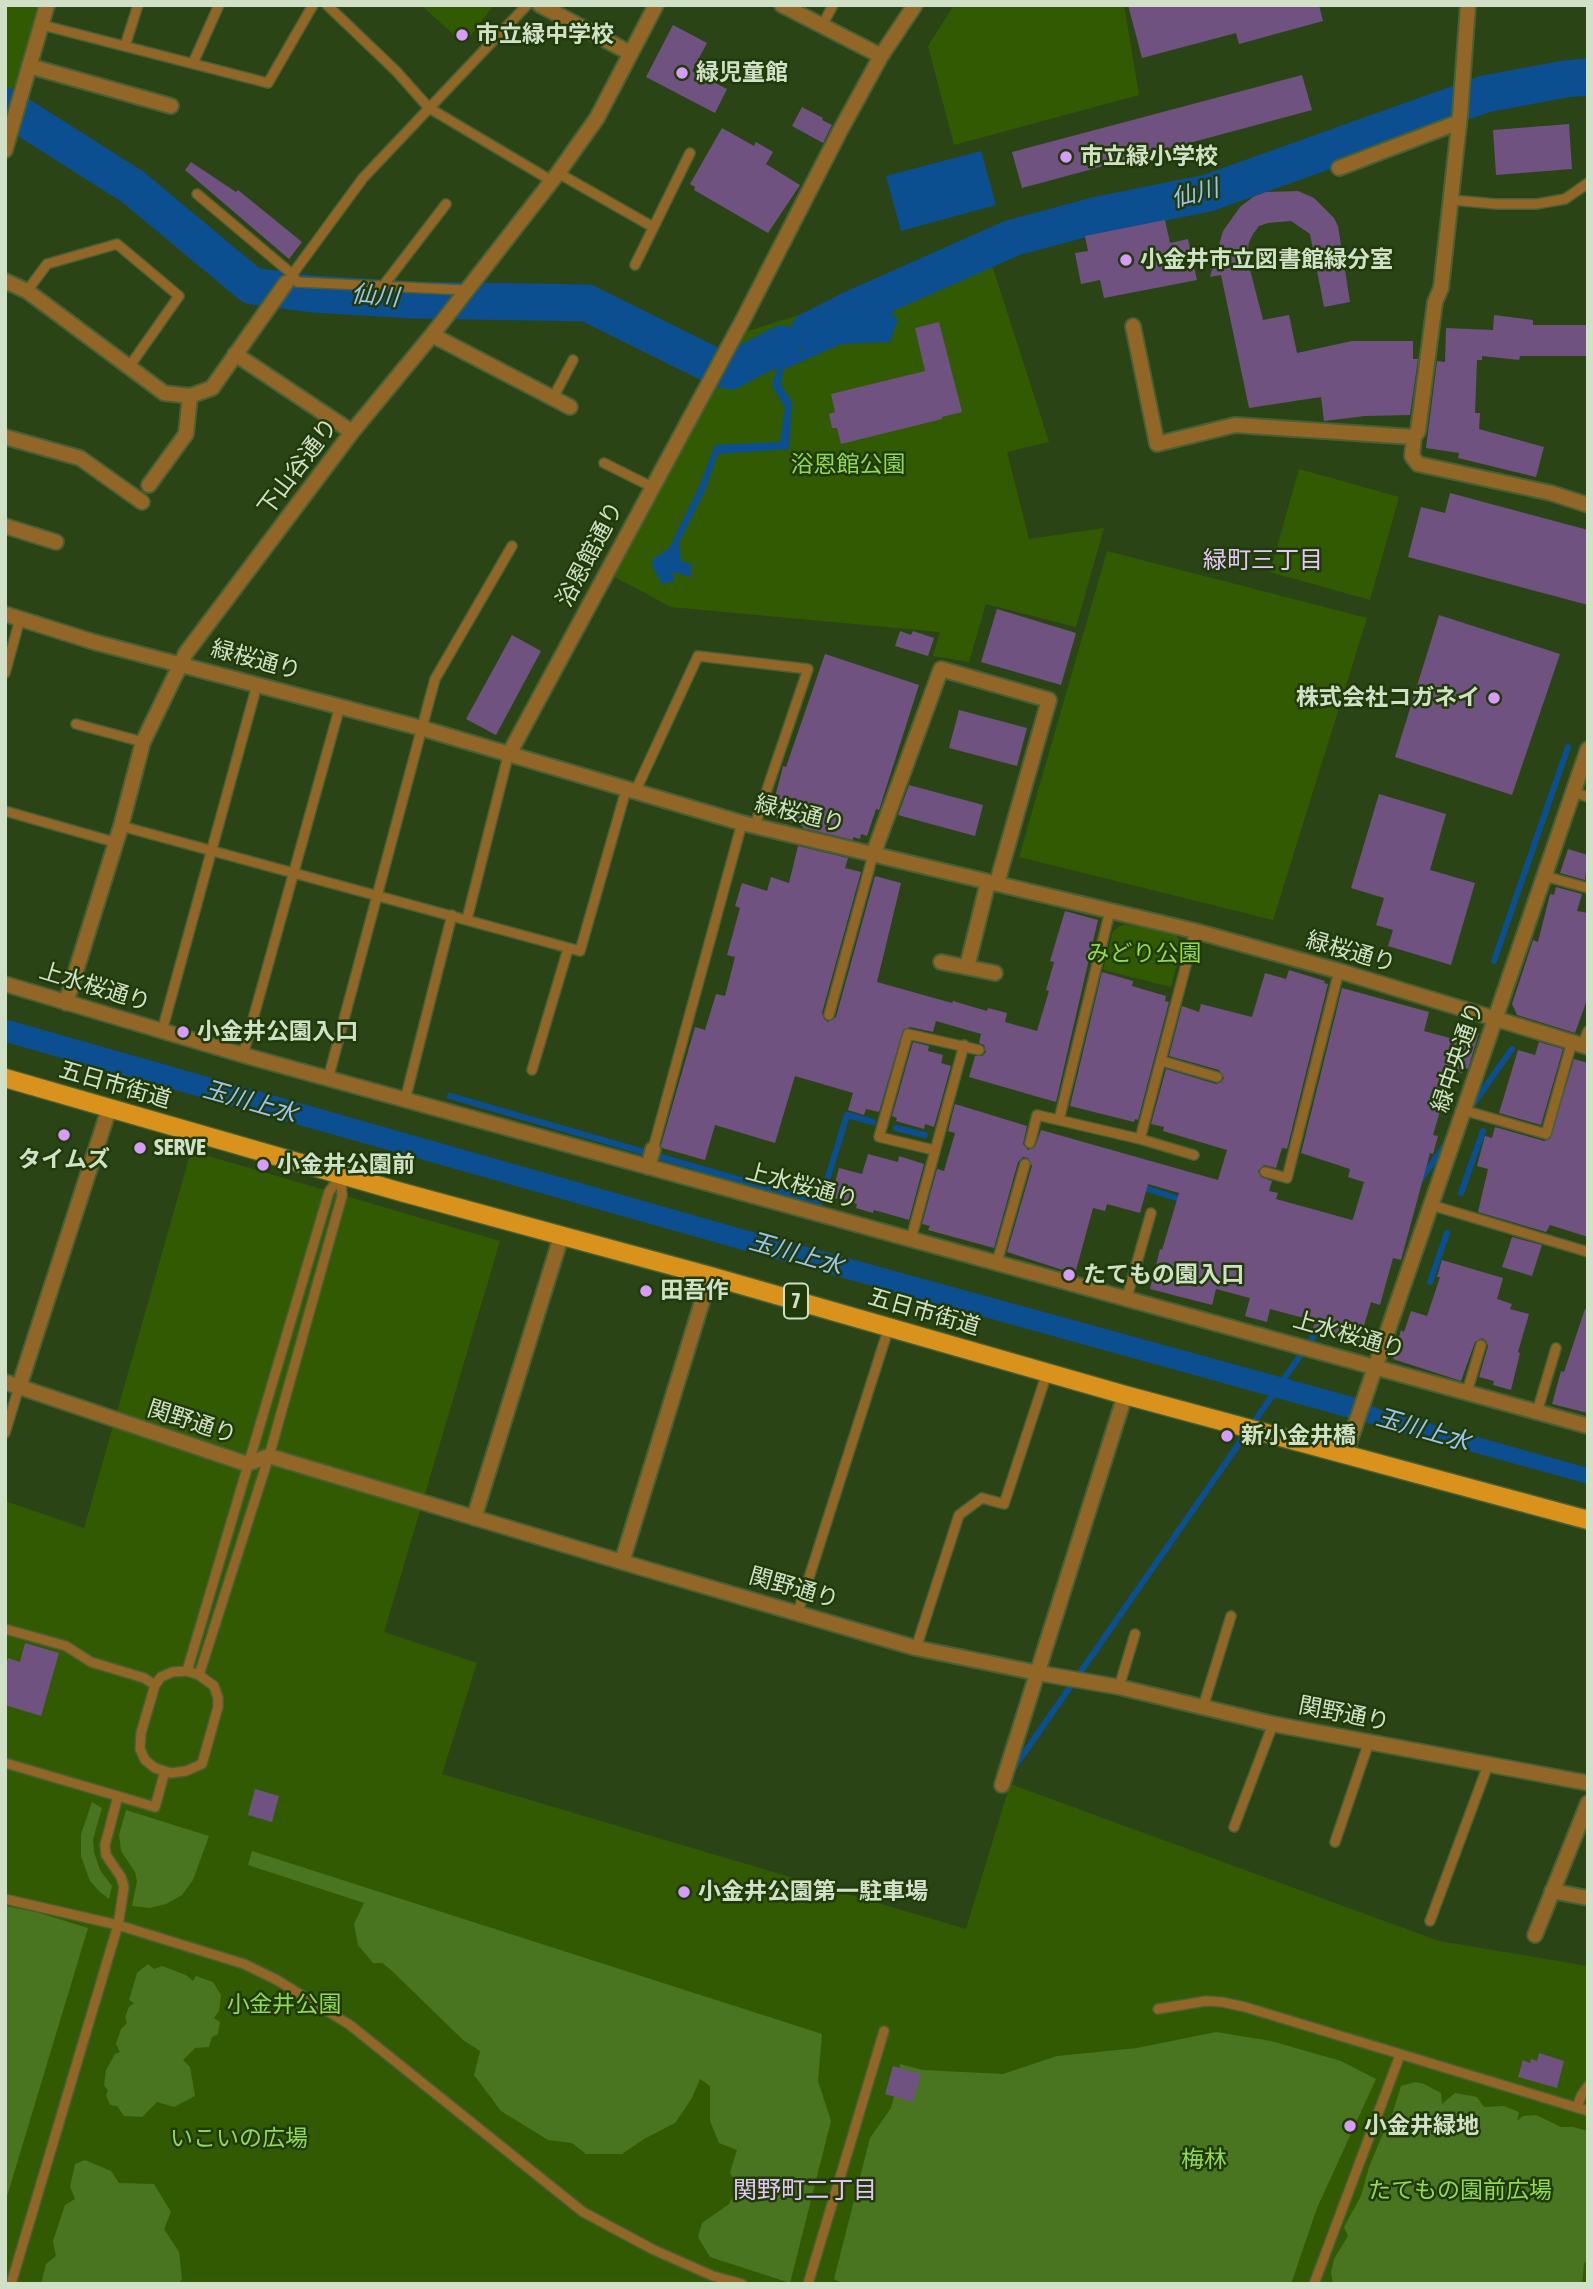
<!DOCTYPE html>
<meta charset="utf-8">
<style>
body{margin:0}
#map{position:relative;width:1593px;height:2289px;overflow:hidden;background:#2b4416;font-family:"Asap Condensed",sans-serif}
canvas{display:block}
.frame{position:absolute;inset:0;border:7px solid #d1e1c7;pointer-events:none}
</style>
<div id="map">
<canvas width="1593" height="2289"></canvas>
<div class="frame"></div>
</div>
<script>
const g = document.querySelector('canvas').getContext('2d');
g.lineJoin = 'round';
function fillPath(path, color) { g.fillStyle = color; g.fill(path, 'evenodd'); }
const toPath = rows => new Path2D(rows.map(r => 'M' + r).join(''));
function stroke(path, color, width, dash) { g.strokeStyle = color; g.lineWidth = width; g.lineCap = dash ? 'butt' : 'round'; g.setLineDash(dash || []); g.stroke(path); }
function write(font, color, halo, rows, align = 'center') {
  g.font = font + ' "Asap Condensed","Noto Sans JP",sans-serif'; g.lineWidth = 5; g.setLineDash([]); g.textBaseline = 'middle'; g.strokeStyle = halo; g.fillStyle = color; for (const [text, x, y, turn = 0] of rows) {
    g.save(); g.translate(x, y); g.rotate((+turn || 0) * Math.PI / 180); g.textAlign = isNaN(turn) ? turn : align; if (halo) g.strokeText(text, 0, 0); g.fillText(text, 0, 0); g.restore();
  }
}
const green = toPath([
 [5,5,38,5,11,97,5,92],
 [421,5,494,5,464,44],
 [954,5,1124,5,1139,95,954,145,928,46],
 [989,256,1049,442,1007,452,1029,539,1104,528,1076,627,986,604,969,662,933,656,940,632,671,607,611,575,738,334],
 [1299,469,1399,497,1370,600,1270,572],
 [1107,551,1367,618,1273,920,1019,857],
 [1124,924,1176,935,1182,945,1171,987,1103,970,1113,931],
 [191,1151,500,1241,384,1632,477,1663,442,1774,966,1929,1010,1784,1439,1941,1588,1966,1588,2284,5,2284,5,1501,84,1528]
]);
const forest = toPath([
 [92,1802,102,1808,93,1839,94,1852,100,1870,112,1886,109,1899,100,1892,90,1881,81,1856,81,1834],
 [126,1810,209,1836,193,1880,182,1895,166,1904,150,1908,132,1906,137,1881,135,1872,121,1851,120,1842,119,1835],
 [252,1851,822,2034,818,2081,831,2121,790,2283,710,2257,698,2237,702,2223,729,2204,738,2184,730,2173,737,2150,719,2143,710,2121,710,2086,700,2079,692,2098,675,2123,644,2139,622,2154,586,2154,572,2143,548,2140,501,2111,474,2075,480,2051,463,2040,390,1969,382,1963,373,1963,358,1945,354,1924,364,1903,248,1865],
 [5,1906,36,1912,88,1928,5,2203],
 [148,1964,154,1969,162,1966,186,1975,193,1981,196,1976,213,1982,221,1995,219,2011,214,2018,220,2022,218,2034,212,2037,209,2047,195,2048,183,2060,190,2067,195,2096,174,2107,157,2102,142,2117,124,2116,117,2106,110,2105,106,2095,108,2091,104,2085,106,2070,115,2054,120,2052,116,2044,121,2029,127,2023,125,2017,129,2007,134,2003,129,2000,137,1973],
 [1216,2032,1271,2041,1341,2061,1376,2079,1317,2208,1291,2284,844,2284,834,2279,870,2138,891,2108,899,2079,900,2064,923,2070,1003,2074,1057,2056,1137,2048],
 [1415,2082,1424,2084,1441,2093,1442,2104,1455,2093,1477,2097,1484,2107,1504,2106,1519,2112,1517,2121,1523,2116,1536,2115,1561,2127,1573,2127,1588,2131,1588,2258,1584,2264,1582,2284,1333,2284,1331,2272,1334,2259,1348,2236,1344,2227,1361,2196,1369,2167,1384,2131,1388,2128,1401,2086],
 [85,2160,111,2171,119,2183,154,2184,171,2212,164,2229,179,2252,182,2279,179,2284,41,2284,46,2264,56,2256,53,2241,65,2205,75,2199,70,2187,75,2164]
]);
const water = toPath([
 [981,151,996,205,901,231,886,176],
 [882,301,898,320,890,342,841,344,783,370,781,385,792,402,789,449,718,454,705,491,679,543,681,561,691,564,691,577,673,572,674,581,662,584,653,568,652,560,669,548,698,489,715,445,780,442,785,407,772,386,778,364],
 [5,1019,742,1229,1353,1397,1381,1410,1588,1468,1588,1484,771,1258,5,1042]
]);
const stream = toPath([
 [1494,961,1568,747],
 [450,1096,820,1203,847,1115,873,1122],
 [1469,1110,1512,1049],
 [896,1128,925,1135],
 [1419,1182,1447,1142],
 [1139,1186,1182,1200],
 [1461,1193,1483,1131],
 [1430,1282,1447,1233],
 [1011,1772,1322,1324]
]);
const river = toPath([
 [5,106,133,187,252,286,313,294,416,300,587,303,712,365,730,371,782,344],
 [809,331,850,310,1012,238,1094,216,1208,193,1485,94,1565,79,1588,77]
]);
const building = toPath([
 [1128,5,1319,5,1323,21,1239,44,1236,33,1142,58],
 [673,25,707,43,692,71,727,89,715,113,646,77],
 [1302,75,1312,110,1022,188,1012,152],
 [802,107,823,118,822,120,832,125,823,143,792,126],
 [1569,124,1572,169,1496,175,1493,130],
 [722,128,754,146,756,142,773,152,766,164,800,185,768,233,694,190,695,187,690,184],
 [191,162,236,192,238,190,302,242,289,259,185,170],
 [1298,191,1314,198,1334,218,1338,226,1350,302,1324,307,1310,234,1291,221,1268,223,1259,226,1253,234,1249,242,1247,258,1263,320,1289,315,1297,353,1352,341,1413,341,1413,359,1418,359,1410,415,1365,416,1324,421,1321,397,1249,408,1221,275,1210,277,1223,231,1240,207,1253,197,1266,192],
 [1165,220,1170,243,1188,239,1197,280,1104,298,1100,280,1081,284,1075,253,1088,251,1085,236],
 [1494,315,1533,320,1533,325,1586,325,1588,356,1520,356,1519,360,1482,356,1482,360,1477,360,1475,413,1480,413,1479,429,1544,447,1536,477,1458,458,1459,453,1426,448,1437,361,1445,362,1446,328,1493,330],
 [939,322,962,412,942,417,942,419,841,444,837,428,832,428,829,414,835,412,831,394,925,371,915,328],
 [1450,493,1588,530,1588,605,1408,557,1421,507,1445,513],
 [997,609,1076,633,1061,685,981,662],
 [1439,615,1560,654,1512,795,1395,757],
 [900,631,911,635,913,631,934,638,928,656,895,646],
 [512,635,541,651,496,735,466,719],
 [825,654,919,685,879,810,876,809,867,836,861,834,860,839,853,837,853,840,803,828,803,826,770,816,783,766,786,767],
 [959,710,1027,728,1017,766,949,748],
 [909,785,983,805,975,836,898,815],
 [1379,794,1446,814,1430,870,1475,883,1451,965,1388,946,1393,930,1376,925,1384,898,1351,888],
 [798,846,848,858,845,868,861,872,822,1013,824,1019,828,1022,836,1017,875,876,901,883,877,982,952,1003,953,1001,987,1011,988,1008,1007,1013,1005,1022,1037,1031,1049,991,1046,990,1054,962,1050,961,1065,911,1098,920,1056,1102,969,1077,975,1056,982,1056,986,1052,984,1045,979,1043,981,1034,936,1021,933,1032,910,1027,903,1030,879,1112,866,1109,864,1115,848,1110,853,1093,795,1076,775,1143,715,1125,705,1160,662,1148,661,1145,695,1027,705,1030,716,994,725,996,735,957,727,955,740,908,735,906,742,883,767,891,771,877,789,883],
 [1568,849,1588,855,1585,880,1560,873],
 [1556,887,1582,894,1577,911,1588,913,1588,997,1575,1033,1517,1015,1512,1004,1533,940,1538,942,1550,894,1554,895],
 [1289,970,1325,981,1324,983,1328,984,1287,1149,1282,1148,1276,1168,1264,1165,1258,1171,1261,1177,1272,1181,1269,1191,1278,1193,1276,1199,1352,1220,1353,1219,1364,1182,1348,1177,1350,1169,1301,1153,1342,988,1429,1012,1424,1031,1457,1040,1461,1028,1479,1033,1468,1069,1463,1068,1462,1073,1452,1070,1433,1135,1438,1136,1433,1154,1430,1153,1401,1260,1393,1258,1380,1305,1371,1302,1359,1342,1313,1328,1315,1321,1270,1309,1267,1322,1245,1316,1250,1298,1216,1289,1212,1305,1150,1289,1160,1249,1162,1250,1179,1193,1148,1184,1140,1213,1107,1204,1105,1211,1093,1208,1075,1274,1007,1252,1032,1166,1028,1158,1023,1157,1018,1162,994,1248,928,1230,930,1226,922,1224,937,1169,944,1171,955,1133,948,1131,955,1104,1027,1126,1023,1144,1028,1150,1035,1147,1041,1130,1218,1180,1227,1150,1163,1131,1164,1127,1151,1124,1166,1069,1216,1084,1221,1082,1224,1078,1219,1070,1169,1056,1182,1006,1199,1012,1201,1004,1252,1017,1265,973,1286,979],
 [1102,972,1133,981,1132,986,1166,996,1165,1001,1169,1002,1138,1120,1135,1119,1134,1122,1070,1106],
 [913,1042,929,1046,928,1051,943,1055,941,1063,951,1066,934,1127,925,1124,924,1129,896,1121,897,1118,892,1116],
 [1539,1042,1563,1049,1541,1125,1499,1113,1518,1050,1535,1055],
 [1574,1059,1588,1063,1588,1237,1550,1225,1546,1232,1478,1212,1488,1169,1477,1166,1485,1136,1492,1138,1495,1127,1544,1141,1550,1139],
 [868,1154,898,1162,899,1156,924,1164,909,1220,874,1210,873,1213,856,1208,857,1204,831,1197,839,1168,862,1174],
 [1512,1237,1542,1245,1532,1276,1502,1267],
 [1442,1260,1503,1278,1497,1299,1512,1304,1510,1309,1529,1314,1518,1352,1520,1353,1511,1390,1493,1385,1494,1381,1479,1377,1488,1346,1486,1341,1482,1338,1475,1342,1461,1381,1393,1359,1401,1330,1404,1332,1411,1311,1427,1316,1440,1277,1437,1277],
 [1585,1309,1588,1310,1588,1413,1552,1404,1561,1371,1564,1372],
 [25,1643,59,1653,41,1716,5,1705,5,1668,8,1658,20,1662],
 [255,1789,279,1796,272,1822,248,1815],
 [1539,2053,1564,2061,1557,2088,1518,2077,1523,2060,1530,2063,1531,2059,1537,2061],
 [893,2066,921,2074,913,2102,885,2094]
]);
const service = toPath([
 [327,5,396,71,429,108,552,181],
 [42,25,268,83,313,5],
 [822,26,833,5],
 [125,46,138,5],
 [193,63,219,5],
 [558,173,653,227],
 [197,194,292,274,297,282,465,290],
 [1452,200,1496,204,1536,204,1565,199,1588,183],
 [635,265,690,153],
 [286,283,363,178,527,5],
 [383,286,446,204],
 [27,291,47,264,117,244,179,296,129,367],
 [553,398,573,360],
 [604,463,652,487],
 [5,673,20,619],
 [76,724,143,742],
 [635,792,698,656,808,669,755,825],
 [1573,792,1588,797],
 [5,811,114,842],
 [121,826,580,951,626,790],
 [1544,876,1588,888],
 [467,919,508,756],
 [829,1015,873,855],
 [162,1031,257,685],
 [1582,1045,1588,1031],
 [243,1055,340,706],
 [1162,1061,1217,1077],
 [532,1070,568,949],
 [328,1079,435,679,512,546],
 [405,1100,452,915],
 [1463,1110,1546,1134,1572,1042],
 [1059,1120,1110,911],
 [1140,1139,1195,931],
 [1030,1143,1037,1115,1140,1139,1194,1155],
 [653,1149,742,823],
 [934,1150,879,1137,908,1034,979,1050],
 [1265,1172,1287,1178,1339,971],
 [1431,1205,1588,1252],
 [911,1239,964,1045],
 [997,1262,1025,1164],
 [1127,1297,1151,1213],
 [1467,1392,1481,1345],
 [1537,1412,1556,1348],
 [5,1433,19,1387],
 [798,1612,889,1327],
 [5,1629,66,1646,91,1662,144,1678,155,1685],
 [916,1648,959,1515,982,1498,1004,1504,1047,1373],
 [187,1671,329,1192,341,1175],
 [187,1671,199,1675,214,1686,218,1698,218,1707,202,1764,186,1771,171,1773,155,1768,145,1760,140,1749,141,1733,155,1685,161,1677,172,1672,187,1671],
 [199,1675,269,1456,342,1196,341,1175],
 [1119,1687,1135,1634],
 [1203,1707,1231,1616],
 [5,1763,155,1807,165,1771],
 [1234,1827,1273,1724],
 [1335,1842,1369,1742],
 [5,1899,118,1925,244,1964,277,1980,350,2025,583,2212,654,2250,713,2276,742,2284],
 [1430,1921,1488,1765],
 [1158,2009,1206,2001,1222,2002,1245,2007,1588,2111],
 [1577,2108,1581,2096,1588,2086],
 [11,2284,118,1925,124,1887,121,1877,106,1855,105,1845,118,1796],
 [808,2284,884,2031],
 [1314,2284,1400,2055]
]);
const minor = toPath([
 [540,5,630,53],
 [782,5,881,56],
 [1468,5,1460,115,1441,288,1435,302,1418,431,1414,437,1412,456,1418,464,1551,493,1588,505],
 [29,66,171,106],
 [5,150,47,5],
 [1339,168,1459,122],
 [5,281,27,291,164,393,190,396],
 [1133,326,1157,444,1235,425,1414,437],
 [432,335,570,407],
 [235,354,352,432],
 [5,437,80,458,142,502],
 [149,485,186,434,190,396,212,388,286,283],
 [5,526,56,542],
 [5,614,94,642,421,728,742,823,1195,931,1339,971,1588,1047],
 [508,756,744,318,840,131,881,56,915,5],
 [873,855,941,669,1049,700,997,883],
 [941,962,995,973],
 [967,967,988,882],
 [5,984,243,1055,1588,1426],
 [66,1003,121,826,143,742,186,653,352,432,432,335,558,173,597,118,656,5],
 [648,1167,653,1149],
 [5,1382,247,1464,269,1456,622,1562,916,1648,1038,1673,1119,1687,1273,1724,1588,1783],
 [19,1387,109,1109],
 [1345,1455,1588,749],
 [474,1518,561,1237],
 [622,1562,710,1276],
 [1002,1785,1125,1395],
 [1552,1891,1588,1898],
 [1535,1935,1588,1803]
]);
const primary = toPath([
 [5,1078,401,1192,710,1276,1125,1395,1588,1520]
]);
const markers = [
 [462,35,7,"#d79bf9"],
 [682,73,7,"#d79bf9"],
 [1066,157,7,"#d79bf9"],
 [1126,260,7,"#d79bf9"],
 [1494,698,7,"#d79bf9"],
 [183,1032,7,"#d79bf9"],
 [64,1135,7,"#d79bf9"],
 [140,1148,7,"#d79bf9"],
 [263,1165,7,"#d79bf9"],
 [1069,1275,7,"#d79bf9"],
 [646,1291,7,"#d79bf9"],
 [1227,1436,7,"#d79bf9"],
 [684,1892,7,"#d79bf9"],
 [1350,2126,7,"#d79bf9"]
];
const shields = [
 [796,1301,24]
];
const shieldNames = [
 ["7",796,1301]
];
const poiNames = [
 ["市立緑中学校",476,35],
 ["緑児童館",696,73],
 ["市立緑小学校",1080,157],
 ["小金井市立図書館緑分室",1140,260],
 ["株式会社コガネイ",1480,698,"right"],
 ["小金井公園入口",197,1032],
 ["SERVE",154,1148],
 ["タイムズ",64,1160,"center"],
 ["小金井公園前",277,1165],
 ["たてもの園入口",1083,1275],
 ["田吾作",660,1291],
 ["新小金井橋",1241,1436],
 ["小金井公園第一駐車場",698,1892],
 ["小金井緑地",1364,2126]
];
const parkNames = [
 ["浴恩館公園",848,465],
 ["みどり公園",1144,954],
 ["小金井公園",284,2005],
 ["いこいの広場",239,2139],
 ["梅林",1204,2160],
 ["たてもの園前広場",1460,2191]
];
const streetNames = [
 ["下山谷通り",298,467,-53],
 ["浴恩館通り",590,554,-62],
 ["緑桜通り",256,660,15],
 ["緑桜通り",800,814,14],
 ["緑桜通り",1351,952,16],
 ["上水桜通り",95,987,17],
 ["緑中央通り",1458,1057,-71],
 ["五日市街道",115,1085,16],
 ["上水桜通り",802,1186,15],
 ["五日市街道",924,1312,16],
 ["上水桜通り",1349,1335,16],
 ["関野通り",192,1422,18],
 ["関野通り",794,1588,16],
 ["関野通り",1344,1714,11]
];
const waterNames = [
 ["仙川",1195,194,-15],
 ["仙川",375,296,5],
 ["玉川上水",250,1102,16],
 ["玉川上水",796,1254,16],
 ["玉川上水",1423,1430,16]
];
const neighbourhoodNames = [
 ["緑町三丁目",1263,560],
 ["関野町二丁目",805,2190]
];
fillPath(green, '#325a03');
fillPath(forest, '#497420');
fillPath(water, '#0b4f90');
stroke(stream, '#0b4f90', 6);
stroke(river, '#0b4f90', 37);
fillPath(building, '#6f527f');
stroke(service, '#496036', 12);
stroke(minor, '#496036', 18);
stroke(primary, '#496036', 21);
stroke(service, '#926627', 9);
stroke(minor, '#926627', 14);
stroke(primary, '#d9921b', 18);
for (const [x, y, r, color] of markers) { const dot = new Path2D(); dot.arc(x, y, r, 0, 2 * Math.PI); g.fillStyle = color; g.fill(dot); stroke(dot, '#213a0a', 2.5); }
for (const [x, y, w] of shields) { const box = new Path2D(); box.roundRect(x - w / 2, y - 17.5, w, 35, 5); g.fillStyle = '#213a0a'; g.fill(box); stroke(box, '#d1e1c7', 2); }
write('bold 21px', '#d1e1c7', null, shieldNames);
write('bold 23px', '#d1e1c7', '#213a0a', poiNames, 'left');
write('23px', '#92da51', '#213a0a', parkNames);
write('23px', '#d1e1c7', '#213a0a', streetNames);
write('italic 24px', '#9dc2ee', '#213a0a', waterNames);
write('24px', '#e6c5fa', '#213a0a', neighbourhoodNames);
</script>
